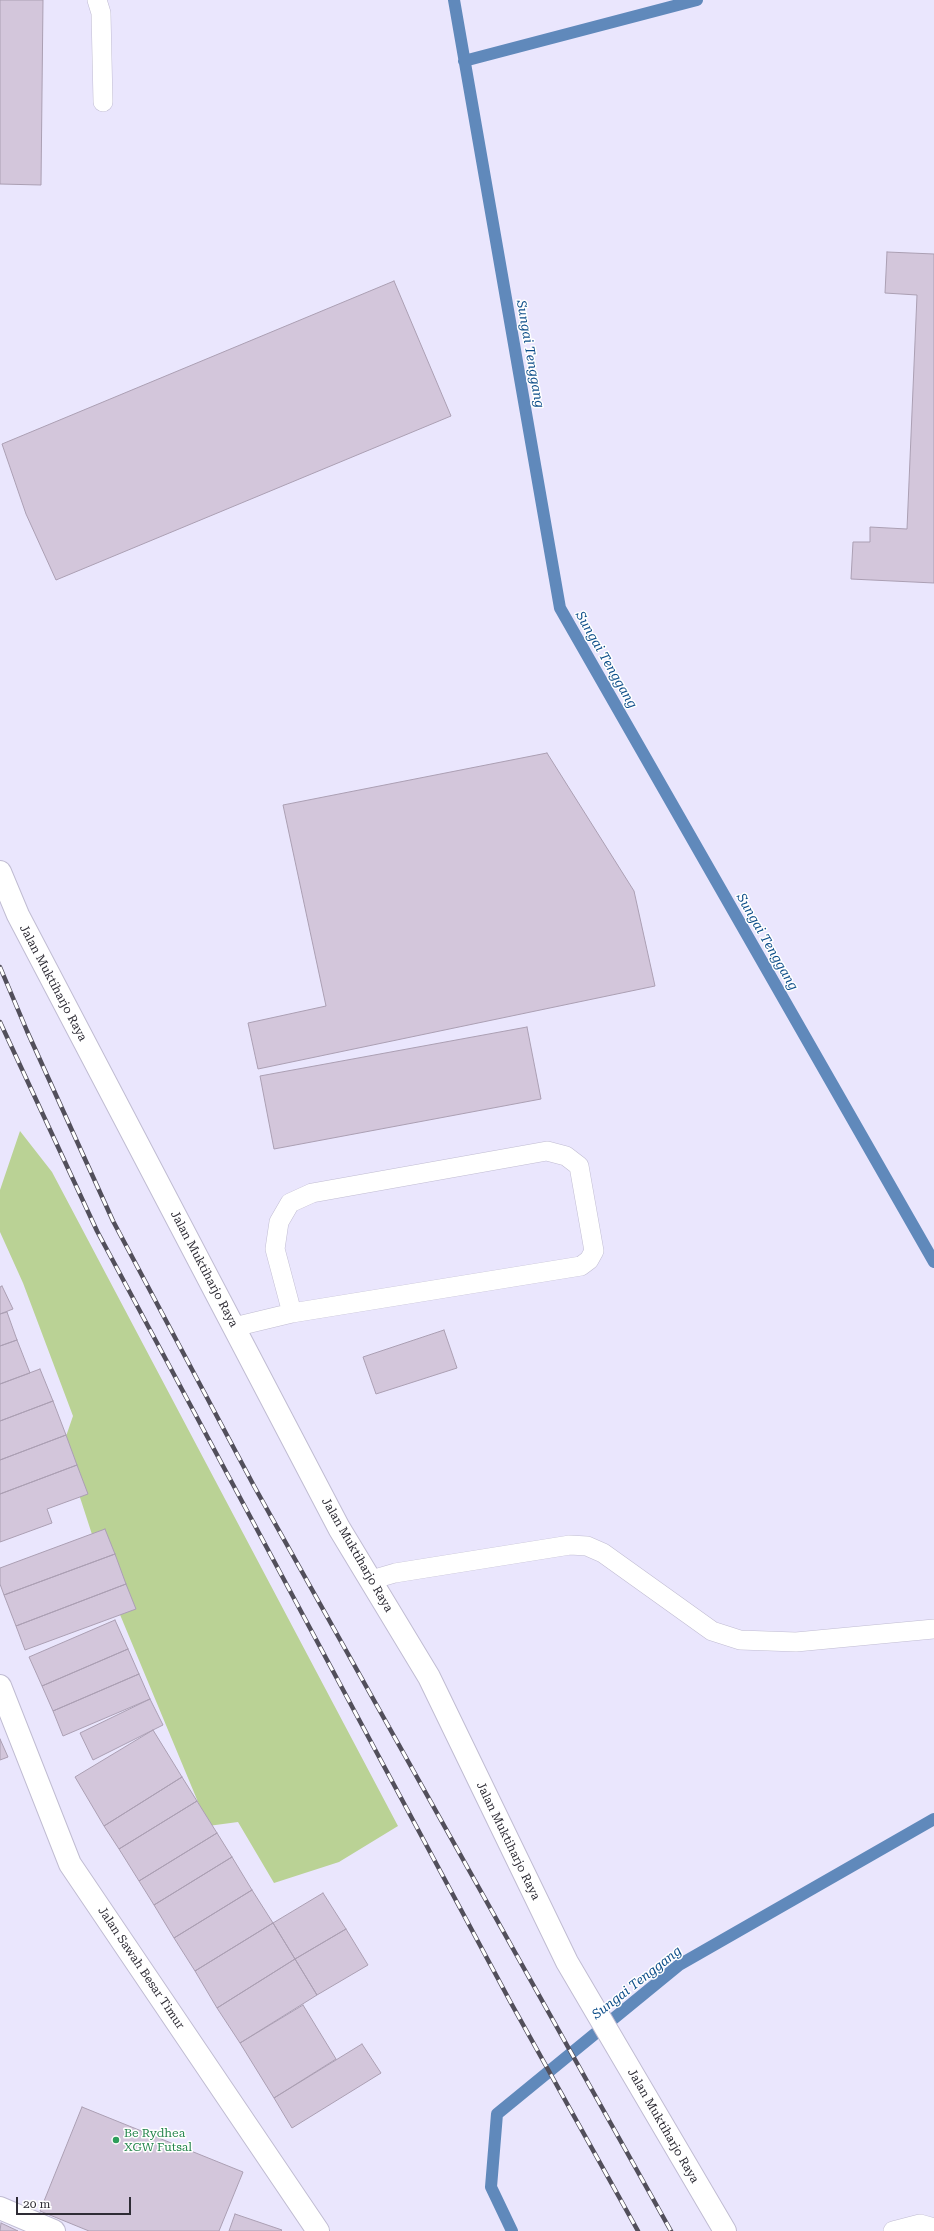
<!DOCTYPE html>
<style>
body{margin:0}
#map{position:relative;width:934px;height:2231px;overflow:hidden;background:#eae6fd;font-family:"Roboto Serif",serif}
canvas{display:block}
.scale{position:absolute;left:16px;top:2197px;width:115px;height:18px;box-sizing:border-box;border:2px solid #2e2c35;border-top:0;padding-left:5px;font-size:12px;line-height:14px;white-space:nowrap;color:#2e2c35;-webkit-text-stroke:3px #fff;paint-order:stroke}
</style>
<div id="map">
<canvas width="934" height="2231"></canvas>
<div class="scale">20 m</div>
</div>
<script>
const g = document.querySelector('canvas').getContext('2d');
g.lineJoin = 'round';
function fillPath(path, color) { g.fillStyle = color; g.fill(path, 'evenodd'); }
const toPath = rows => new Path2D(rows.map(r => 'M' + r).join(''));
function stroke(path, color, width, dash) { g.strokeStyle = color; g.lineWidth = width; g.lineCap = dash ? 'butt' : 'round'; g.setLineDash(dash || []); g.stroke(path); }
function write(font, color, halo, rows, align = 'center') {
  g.font = font + ' "Roboto Serif",serif'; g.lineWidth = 3; g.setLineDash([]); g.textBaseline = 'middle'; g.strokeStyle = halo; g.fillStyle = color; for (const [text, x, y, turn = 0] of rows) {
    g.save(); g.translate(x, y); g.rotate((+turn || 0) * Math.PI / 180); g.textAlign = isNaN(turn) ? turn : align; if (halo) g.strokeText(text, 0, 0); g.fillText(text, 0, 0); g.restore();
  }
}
const green = toPath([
 [20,1131,52,1172,398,1826,339,1862,274,1883,238,1822,208,1826,111,1593,63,1445,73,1416,23,1283,0,1232,0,1190]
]);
const stream = toPath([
 [454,0,560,608,934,1262],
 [464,61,697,0],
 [512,2231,491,2187,497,2114,679,1965,934,1819]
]);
const building = toPath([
 [0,0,43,0,41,185,0,184,0,0],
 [887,252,934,254,934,583,851,579,853,542,870,542,870,527,907,529,917,295,885,293,887,252],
 [394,281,451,416,56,580,26,514,2,444,394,281],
 [547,753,634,891,655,986,258,1069,248,1023,326,1006,283,805,547,753],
 [527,1027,541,1099,274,1149,260,1076,527,1027],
 [2,1286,13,1309,0,1314,0,1287,2,1286],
 [7,1312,17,1340,0,1346,0,1314,7,1312],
 [444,1330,457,1368,376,1394,363,1357,444,1330],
 [17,1340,30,1373,0,1384,0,1346,17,1340],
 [40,1369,53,1401,0,1421,0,1384,40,1369],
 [53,1401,66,1435,0,1460,0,1421,53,1401],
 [66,1435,77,1465,0,1494,0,1460,66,1435],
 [77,1465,88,1494,47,1509,52,1523,0,1542,0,1494,77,1465],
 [105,1529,115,1554,4,1595,0,1584,0,1568,105,1529],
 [115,1554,126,1584,16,1626,4,1595,115,1554],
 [126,1584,136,1609,25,1650,16,1626,126,1584],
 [115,1620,128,1649,42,1686,29,1657,115,1620],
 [128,1649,139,1674,53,1711,42,1686,128,1649],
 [139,1674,150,1699,63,1736,53,1711,139,1674],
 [150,1699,163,1725,93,1760,80,1733,150,1699],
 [153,1730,182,1777,104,1826,75,1777,153,1730],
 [0,1739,8,1757,0,1760,0,1739],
 [182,1777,197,1801,119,1849,104,1826,182,1777],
 [197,1801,217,1833,139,1881,119,1849,197,1801],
 [217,1833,232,1857,154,1905,139,1881,217,1833],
 [232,1857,252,1890,174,1938,154,1905,232,1857],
 [252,1890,273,1923,195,1971,174,1938,252,1890],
 [323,1893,346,1929,295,1959,273,1923,323,1893],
 [273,1923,295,1959,217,2008,195,1971,273,1923],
 [346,1929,368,1965,317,1995,295,1959,346,1929],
 [295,1959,317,1995,240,2043,217,2008,295,1959],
 [303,2005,336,2059,274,2098,240,2043,303,2005],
 [362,2044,381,2073,292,2128,274,2098,362,2044],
 [82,2107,243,2172,219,2231,89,2231,40,2211,82,2107],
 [235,2214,282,2230,281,2231,229,2231,235,2214],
 [1,2223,18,2231,0,2231,1,2223]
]);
const service = toPath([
 [97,0,101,13,103,102],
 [234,1327,292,1313,581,1266,589,1260,594,1251,579,1166,566,1156,547,1151,312,1193,290,1203,279,1222,275,1249,292,1313],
 [371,1580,395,1573,570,1545,587,1546,603,1553,712,1631,740,1640,796,1642,934,1629],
 [893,2231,920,2224,934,2228]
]);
const minor = toPath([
 [0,1686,70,1864,318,2231],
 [0,2208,54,2231]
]);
const tertiary = toPath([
 [0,872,18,915,339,1528,429,1677,567,1962,725,2231]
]);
const rail = toPath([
 [0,967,27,1031,113,1221,254,1486,671,2231],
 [0,1022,97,1231,511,2003,638,2231]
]);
const markers = [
 [116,2140,4,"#2e9e5b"]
];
const streetNames = [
 ["Jalan Muktiharjo Raya",53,983,62],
 ["Jalan Muktiharjo Raya",204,1269,62],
 ["Jalan Muktiharjo Raya",357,1555,60],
 ["Jalan Muktiharjo Raya",508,1841,64],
 ["Jalan Sawah Besar Timur",141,1968,56],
 ["Jalan Muktiharjo Raya",663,2126,60]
];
const leisureNames = [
 ["Be Rydhea",124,2133],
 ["XGW Futsal",124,2147]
];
const waterNames = [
 ["Sungai Tenggang",530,354,80],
 ["Sungai Tenggang",606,660,60],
 ["Sungai Tenggang",767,942,60],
 ["Sungai Tenggang",637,1983,-38]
];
fillPath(green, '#bad295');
stroke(stream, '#6089bb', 12);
fillPath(building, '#d3c6db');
stroke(building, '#ab9fb3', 1);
stroke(service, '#c0bcd2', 20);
stroke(minor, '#c0bcd2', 24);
stroke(tertiary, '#c0bcd2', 24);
stroke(service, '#fff', 19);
stroke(minor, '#fff', 22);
stroke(tertiary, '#fff', 22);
stroke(rail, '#524f5b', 4.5);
stroke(rail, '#fff', 3, [9]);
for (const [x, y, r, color] of markers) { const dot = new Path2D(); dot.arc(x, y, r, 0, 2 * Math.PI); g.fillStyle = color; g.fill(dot); stroke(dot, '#fff', 1.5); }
write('12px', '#2e2c35', '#fff', streetNames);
write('12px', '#27864d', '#fff', leisureNames, 'left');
write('italic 13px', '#0b4c88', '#fff', waterNames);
</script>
